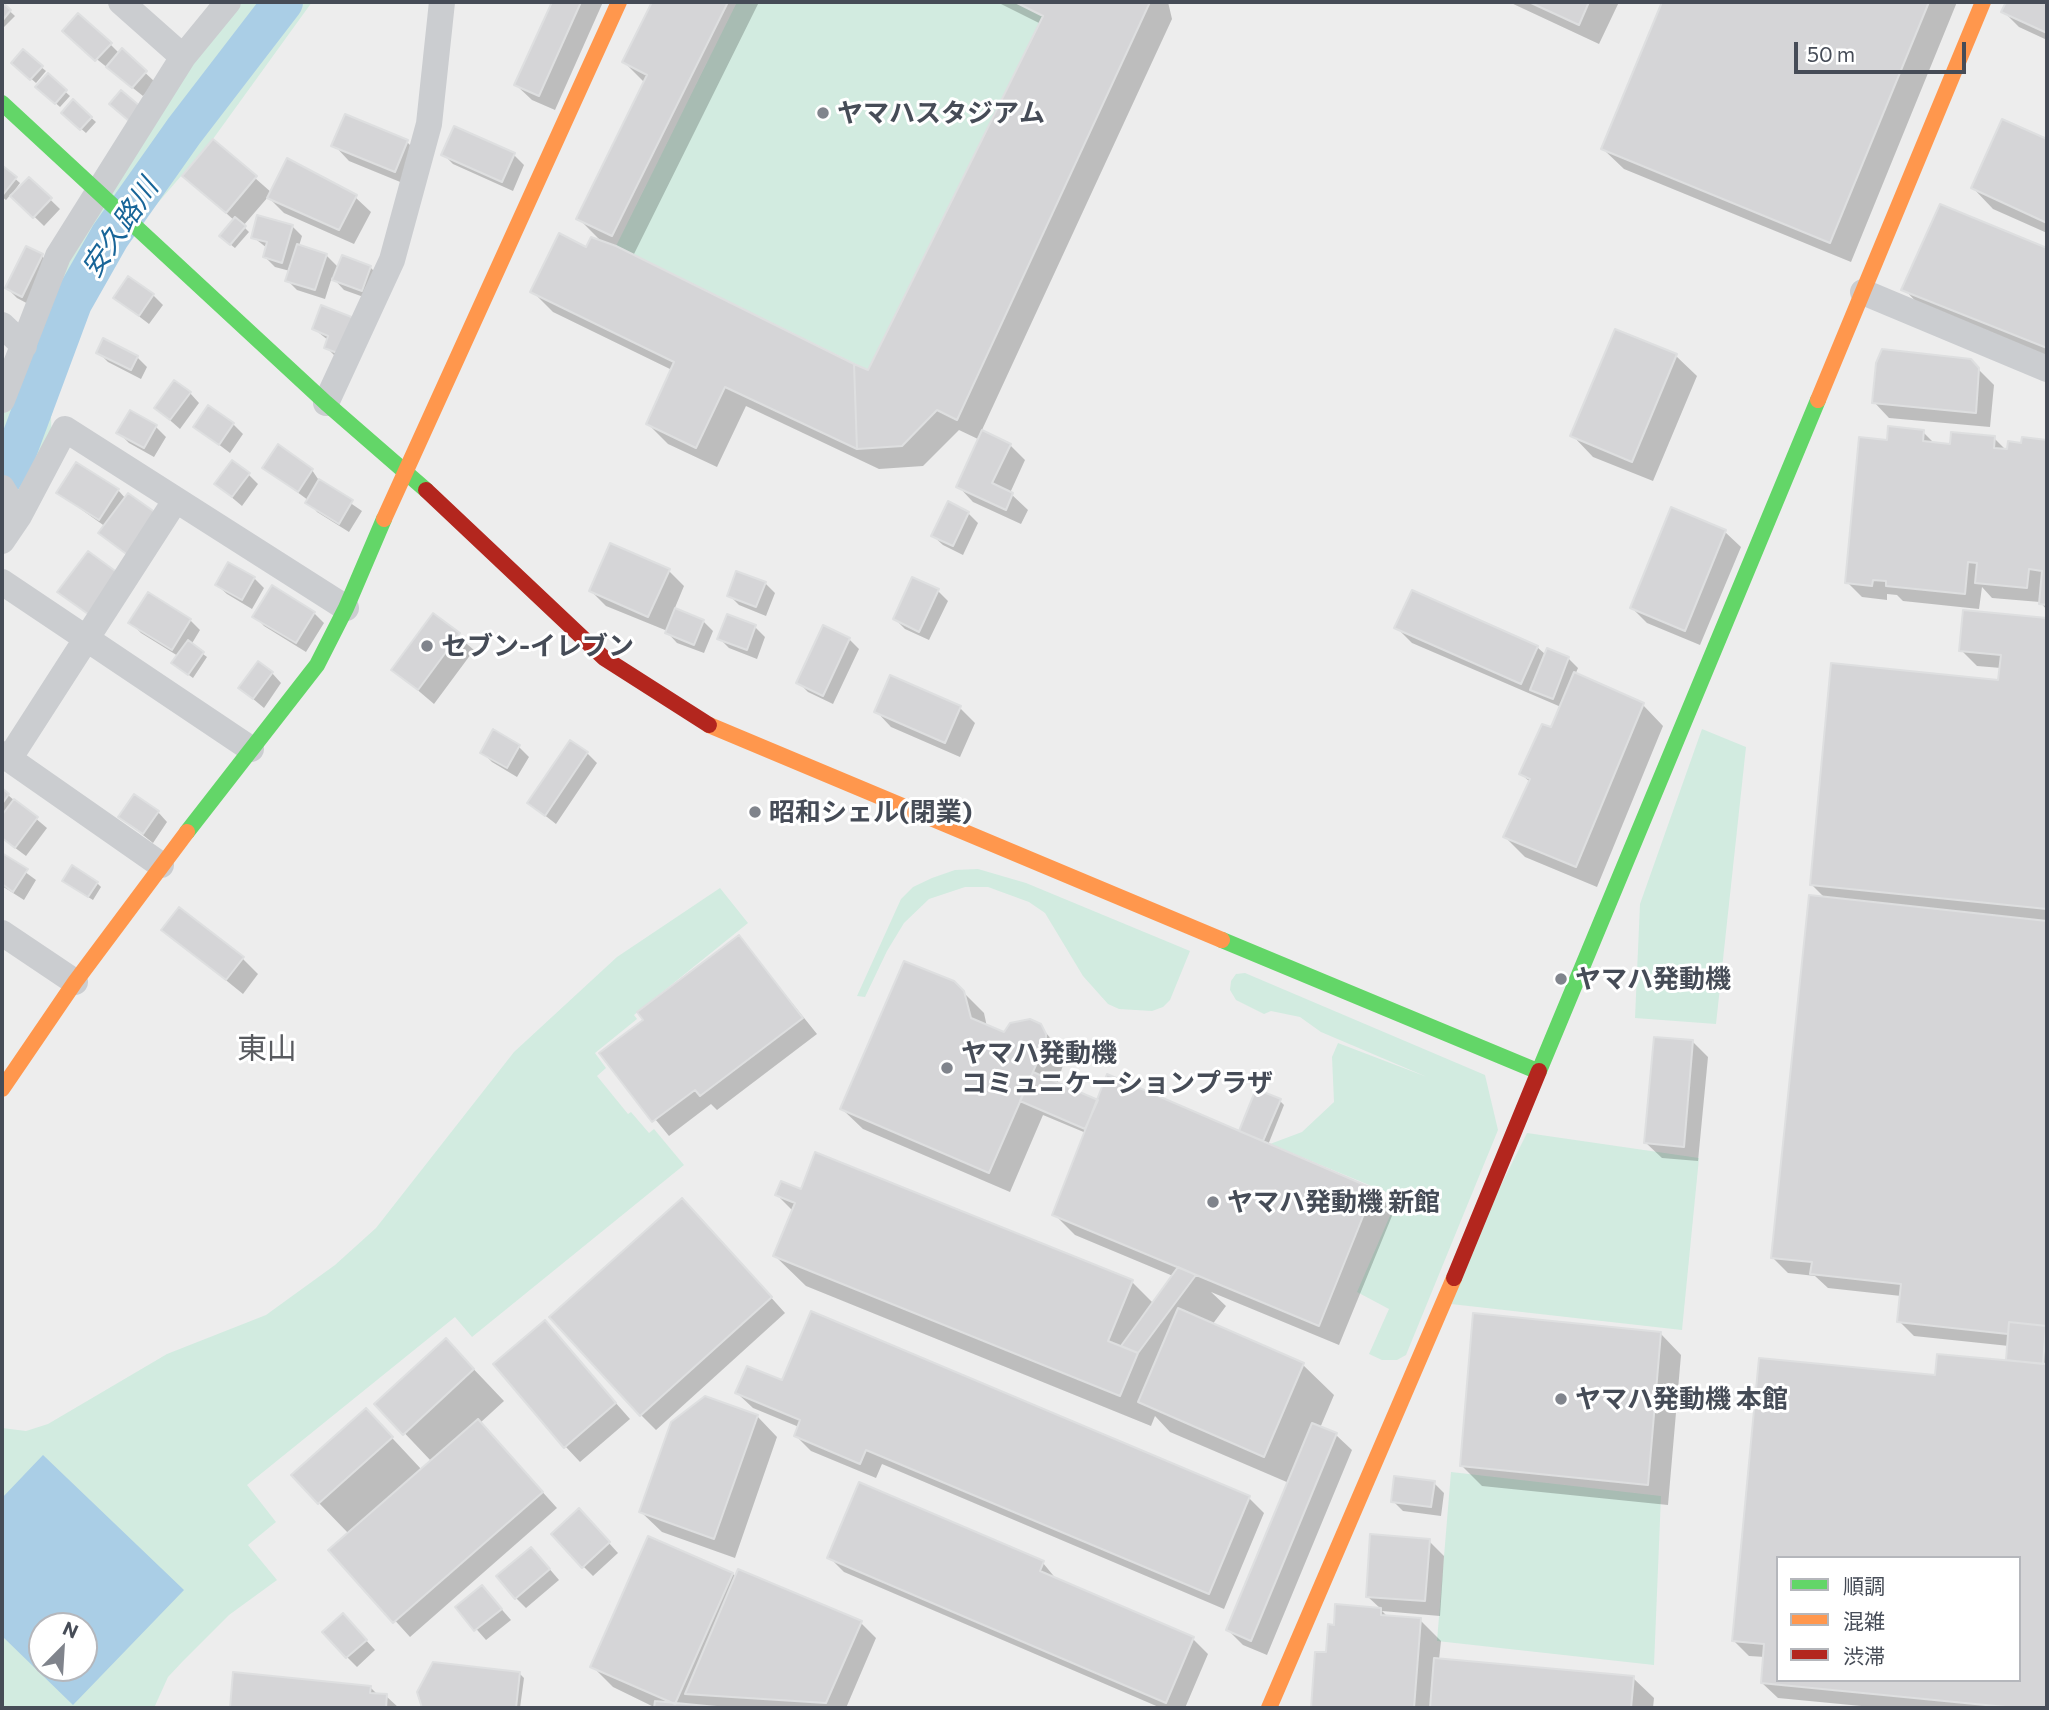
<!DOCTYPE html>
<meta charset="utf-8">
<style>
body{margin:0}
#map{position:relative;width:2049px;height:1710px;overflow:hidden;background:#ededed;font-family:Commissioner,"Noto Sans JP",sans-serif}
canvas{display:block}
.frame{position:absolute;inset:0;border:4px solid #464c57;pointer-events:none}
.legend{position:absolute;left:1776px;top:1556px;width:245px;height:126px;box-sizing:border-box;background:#fff;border:2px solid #b5b7bc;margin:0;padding:9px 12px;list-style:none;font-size:21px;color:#464c57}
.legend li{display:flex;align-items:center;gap:14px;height:35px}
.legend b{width:35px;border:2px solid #b5b7bc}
.north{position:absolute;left:28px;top:1612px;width:70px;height:70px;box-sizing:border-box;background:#fff;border:2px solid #b5b7bc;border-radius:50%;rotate:24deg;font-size:19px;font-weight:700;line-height:28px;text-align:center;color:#464c57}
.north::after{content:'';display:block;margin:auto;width:24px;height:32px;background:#80848c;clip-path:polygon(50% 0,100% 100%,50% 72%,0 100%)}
.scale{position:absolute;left:1794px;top:42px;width:172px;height:32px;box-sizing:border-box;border:4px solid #464c57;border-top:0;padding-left:9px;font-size:21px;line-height:24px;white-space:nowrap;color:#464c57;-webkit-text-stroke:5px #fff;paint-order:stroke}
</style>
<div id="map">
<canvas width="2049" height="1710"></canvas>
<div class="frame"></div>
<ul class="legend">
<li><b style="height:9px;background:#63d668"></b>順調</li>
<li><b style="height:9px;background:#ff974d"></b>混雑</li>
<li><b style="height:9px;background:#b3261e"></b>渋滞</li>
</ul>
<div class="north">N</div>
<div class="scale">50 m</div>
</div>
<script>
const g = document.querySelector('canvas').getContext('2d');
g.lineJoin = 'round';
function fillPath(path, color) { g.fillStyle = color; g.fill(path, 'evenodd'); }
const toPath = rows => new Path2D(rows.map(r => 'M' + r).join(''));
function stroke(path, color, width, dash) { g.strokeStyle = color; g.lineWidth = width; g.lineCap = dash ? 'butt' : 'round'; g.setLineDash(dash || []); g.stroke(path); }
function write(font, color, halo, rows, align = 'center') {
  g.font = font + ' Commissioner,"Noto Sans JP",sans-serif'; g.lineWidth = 6; g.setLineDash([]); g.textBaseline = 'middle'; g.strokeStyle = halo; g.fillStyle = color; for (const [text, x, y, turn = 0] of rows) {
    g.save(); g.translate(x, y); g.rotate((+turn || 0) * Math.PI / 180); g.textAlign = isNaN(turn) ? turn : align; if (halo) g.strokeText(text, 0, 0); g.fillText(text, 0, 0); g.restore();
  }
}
const green = toPath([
 [232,2,312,2,213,139,119,248,88,305,63,369,51,417,52,452,2,537,2,399,58,256],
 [737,2,1015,2,1043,16,868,370,616,246],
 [1702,729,1746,747,1716,1024,1635,1018,1640,904],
 [978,869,1026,883,1190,951,1170,1000,1163,1007,1152,1011,1119,1009,1108,1004,1083,976,1045,913,1029,902,988,887,965,887,929,899,904,923,887,951,865,997,857,996,901,899,913,887,932,878,955,870],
 [720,888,748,923,634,1015,637,1019,595,1053,606,1068,597,1076,628,1114,631,1112,649,1133,654,1129,684,1165,472,1337,455,1317,247,1485,276,1522,248,1545,277,1580,229,1615,183,1661,168,1677,154,1708,2,1708,2,1428,26,1431,48,1424,167,1354,266,1315,335,1265,376,1228,514,1052,617,957],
 [42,1626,84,1626,84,1668,42,1668],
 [1245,973,1485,1075,1498,1130,1406,1355,1397,1360,1382,1360,1369,1354,1389,1309,1357,1292,1398,1197,1270,1144,1302,1132,1334,1102,1332,1057,1338,1043,1427,1077,1321,1032,1300,1017,1271,1011,1264,1014,1236,1000,1230,990,1231,981,1236,974],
 [1527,1133,1699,1158,1682,1330,1442,1303],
 [1451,1472,1661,1496,1654,1665,1437,1641]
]);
const water = toPath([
 [43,1455,184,1590,73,1705,2,1636,2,1498],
 [42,1626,84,1626,84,1668,42,1668]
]);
const shadow = toPath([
 [554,2,603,2,555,110,532,100,516,85],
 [654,2,759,2,633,256,869,372,1041,24,997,2,1168,2,1172,19,981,432,1010,445,1025,460,1010,493,1028,510,1021,524,973,502,958,486,980,440,959,430,923,466,879,469,746,406,717,467,668,444,648,424,672,370,553,312,532,291,587,249,602,242,578,218,645,83,624,62],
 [1509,2,1619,2,1599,44],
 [1663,2,1957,2,1851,262,1624,169,1603,149],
 [2008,2,2047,2,2047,40,2019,27,2004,12],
 [2,4,15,16,4,27,2,25],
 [74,41,110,44,120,54,122,51,155,82,143,96],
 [18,67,41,67,46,71,36,83],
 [48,76,70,96,60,107,42,91],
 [73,102,96,122,86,133,63,113],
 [2003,121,2047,141,2047,233,1993,209,1973,188],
 [455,128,514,155,524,165,513,191,453,164,443,154],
 [213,141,272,193,355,197,371,212,354,244,284,213,268,197,243,226,249,232,235,248,226,241,235,221,184,176],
 [407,142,422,157,410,186,349,161,334,145],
 [3,168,20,183,14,191,16,193,29,179,60,209,44,226,11,194,6,200,2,197],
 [1941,206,2047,250,2047,359,1924,310,1904,289],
 [292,226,302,236,299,246,326,255,339,268,370,267,380,277,372,300,344,290,332,277,325,299,297,290,287,280,290,271,275,267,265,257,267,248,253,237],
 [42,256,51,266,32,306,17,298,7,288],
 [153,295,163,305,149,324,115,298],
 [353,319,336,357,326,347,328,340,314,329],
 [98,352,137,357,147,367,141,379,108,362],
 [1676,356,1697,376,1653,481,1593,457,1573,436],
 [1970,361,1994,385,1990,427,1889,418,1874,402],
 [190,393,199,403,180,429,156,408],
 [233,424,243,434,230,453,196,427],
 [156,427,166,437,154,457,129,443,119,433],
 [1923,432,1936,445,1951,446,1994,438,2009,453,2023,445,2023,439,2047,441,2047,610,2040,602,1992,598,1982,587,1979,609,1903,601,1897,595,1887,594,1887,600,1862,597,1847,582,1889,442],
 [264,468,312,470,320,482,362,511,349,532,317,512,308,500],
 [248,474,258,484,242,506,216,484],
 [118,490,126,499,139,564,101,533,106,527,58,493],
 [1672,510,1725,532,1741,547,1700,645,1647,623,1632,608],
 [968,513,978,523,963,555,943,545,933,536],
 [669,571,684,586,674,610,703,621,713,631,704,653,677,643,665,630,606,606,591,591],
 [254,578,264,588,252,609,227,594,217,585],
 [765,583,775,593,766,616,739,605,729,595],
 [938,591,948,601,929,640,905,629,895,619],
 [1965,612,2047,620,2047,1708,1882,1708,1778,1698,1762,1683,1765,1657,1749,1656,1734,1641,1760,1359,1937,1377,2011,1363,2008,1360,2009,1346,1914,1336,1899,1321,1901,1296,1828,1288,1815,1276,1788,1273,1773,1258,1826,899,1812,885,2000,682,2001,668,1977,666,1961,650],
 [1778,1558,2019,1558,2019,1680,1778,1680],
 [314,613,324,623,306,652,264,626,255,616],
 [434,616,474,650,434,704,394,670],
 [190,620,200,630,191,645,207,657,193,678,178,667,178,656,141,633,131,623],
 [755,627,765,637,757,659,729,648,719,638],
 [824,627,849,639,859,649,833,704,808,692,798,682],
 [1397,628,1537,647,1546,655,1568,658,1578,668,1575,675,1643,705,1663,726,1597,887,1525,857,1505,837,1530,782,1521,774,1552,729,1561,707,1412,643],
 [272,673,281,683,264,708,240,688],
 [960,708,975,723,960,757,891,727,876,711],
 [519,747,529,757,517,777,492,762,482,752],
 [587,753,597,763,556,824,529,803],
 [2,790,47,828,26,856,2,838],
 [158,812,167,822,153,843,120,817],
 [2,855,36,880,24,900,2,886],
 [97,883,101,887,93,900,69,885],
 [164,930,243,959,258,974,243,994],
 [739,937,817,1034,717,1110,711,1104,669,1136,601,1053,645,1020],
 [953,982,984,1013,987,1027,1004,1034,1011,1024,1021,1020,1040,1026,1066,1056,1057,1084,1098,1102,1247,1136,1280,1101,1284,1105,1268,1145,1373,1190,1394,1211,1339,1345,1211,1292,1226,1306,1212,1325,1303,1365,1334,1395,1320,1428,1336,1435,1352,1450,1267,1655,1243,1645,1228,1630,1289,1483,1170,1432,1155,1416,1151,1426,806,1286,775,1256,793,1211,777,1195,802,1191,1132,1282,1154,1304,1173,1276,1075,1235,1054,1214,1086,1133,1043,1115,1010,1192,863,1129,842,1109],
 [1693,1042,1708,1057,1698,1161,1662,1158,1646,1143],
 [697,1215,785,1313,656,1430,641,1415],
 [545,1323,630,1419,580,1462,565,1446],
 [1661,1334,1681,1355,1668,1505,1482,1486,1461,1465],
 [446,1340,504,1401,480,1423,557,1508,410,1637,331,1550,349,1534,319,1503,366,1410,422,1470,432,1462,377,1404],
 [782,1382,1249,1498,1264,1513,1224,1609,882,1464,876,1478,811,1451,796,1436,799,1427,753,1408,737,1393],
 [757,1416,777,1437,735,1558,662,1532,641,1512],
 [1434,1483,1444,1493,1441,1516,1403,1511,1393,1501],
 [589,1521,618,1553,593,1576,583,1566],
 [1429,1541,1444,1556,1440,1616,1382,1611,1388,1617,1420,1620,1441,1641,1439,1660,1633,1678,1654,1698,1653,1708,1313,1708,1317,1653,1327,1654,1336,1626,1381,1609,1367,1596],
 [829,1557,1043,1563,1057,1580,1193,1639,1208,1654,1185,1708,1161,1708,844,1572],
 [541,1559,559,1580,526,1608,516,1598],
 [732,1574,861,1623,876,1638,846,1708,656,1708,613,1687,592,1666],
 [482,1587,511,1620,486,1640,457,1607],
 [352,1625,375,1650,357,1667,347,1657],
 [519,1673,524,1678,520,1708,424,1708,419,1692],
 [235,1674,370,1687,378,1695,386,1696,399,1708,232,1708]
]);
const river = toPath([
 [2,478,14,459,72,303,110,236,184,131,283,2]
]);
const building = toPath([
 [2,2,11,10,2,21,2,2],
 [552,2,581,2,539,96,514,85,552,2],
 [652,2,728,2,612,236,576,219,647,75,622,62,652,2],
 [1015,2,1150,2,957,420,937,410,902,446,857,449,854,364,868,370,1043,16,1015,2],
 [1529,2,1589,2,1579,25,1529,2],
 [1662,2,1929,2,1830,243,1601,149,1662,2],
 [2006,2,2047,2,2047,33,2001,12,2006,2],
 [78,13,112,43,95,61,62,31,78,13],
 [122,48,147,71,132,88,106,67,122,48],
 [23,49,43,66,30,80,11,63,23,49],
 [48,73,67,90,55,104,35,87,48,73],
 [121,90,141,107,129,121,109,104,121,90],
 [73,99,92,117,80,130,61,113,73,99],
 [345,114,408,140,395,172,331,146,345,114],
 [2002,119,2047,139,2047,223,1971,188,2002,119],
 [454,126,515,153,502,182,441,155,454,126],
 [213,139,257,176,226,213,182,176,213,139],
 [287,158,357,195,339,230,267,198,287,158],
 [3,166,17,177,2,196,2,167,3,166],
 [29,177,52,198,33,218,10,196,29,177],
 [1940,204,2047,248,2047,348,1901,290,1940,204],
 [257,215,293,225,282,263,263,257,267,242,251,238,257,215],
 [235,217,246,226,230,245,219,236,235,217],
 [559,233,586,247,591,237,616,246,854,364,857,449,725,387,696,448,646,424,674,362,530,292,559,233],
 [297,244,327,254,315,290,285,281,297,244],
 [26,246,43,254,22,297,5,288,26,246],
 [342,255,371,266,362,291,332,280,342,255],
 [128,276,154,294,139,316,113,298,128,276],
 [321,305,354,318,340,354,324,348,328,336,312,329,321,305],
 [1615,329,1677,354,1632,462,1570,436,1615,329],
 [103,338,138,356,131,370,96,353,103,338],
 [1882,349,1971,359,1979,368,1976,413,1872,403,1876,363,1882,349],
 [174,380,191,392,170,420,154,408,174,380],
 [208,405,234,423,219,445,193,427,208,405],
 [130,410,157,425,144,448,116,433,130,410],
 [1888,426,1924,430,1923,441,1950,444,1951,432,1995,436,1994,448,2007,449,2008,441,2021,443,2022,437,2047,440,2047,605,2039,604,2042,571,2029,569,2027,588,1975,583,1977,563,1968,562,1965,594,1886,586,1886,581,1873,580,1872,586,1845,583,1859,437,1887,440,1888,426],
 [982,430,1011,444,992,483,1013,493,1006,510,956,487,982,430],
 [278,444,313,469,298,492,262,468,278,444],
 [232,460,250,473,232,497,214,484,232,460],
 [76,462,119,489,99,520,56,493,76,462],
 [319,479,353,500,339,524,305,503,319,479],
 [128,493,159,515,129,556,98,533,128,493],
 [948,501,969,512,953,546,931,536,948,501],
 [1671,507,1726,530,1685,631,1630,608,1671,507],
 [610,543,670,569,648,617,589,591,610,543],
 [88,551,118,573,88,614,57,592,88,551],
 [228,562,255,577,242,600,215,585,228,562],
 [736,571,766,582,756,607,727,596,736,571],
 [912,577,939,589,919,632,893,619,912,577],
 [272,585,315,612,296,643,252,617,272,585],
 [1412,590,1538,646,1521,684,1394,628,1412,590],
 [148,592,191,619,172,650,128,623,148,592],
 [675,608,704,620,694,645,665,633,675,608],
 [1963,610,2047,618,2047,909,1810,885,1831,663,1998,680,2001,655,1959,651,1963,610],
 [433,613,460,633,418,690,391,670,433,613],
 [727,614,756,625,747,650,717,639,727,614],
 [823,625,850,638,823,696,796,683,823,625],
 [188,640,204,652,188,675,171,663,188,640],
 [1547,648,1569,657,1553,699,1530,690,1547,648],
 [258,661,273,672,253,699,238,688,258,661],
 [1574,672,1644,703,1576,867,1503,837,1530,779,1519,774,1542,724,1551,727,1574,672],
 [890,675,961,706,945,743,874,712,890,675],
 [493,729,520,745,507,768,480,753,493,729],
 [570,740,588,752,545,816,527,803,570,740],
 [2,788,9,794,2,804,2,788],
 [134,794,159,811,143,834,118,817,134,794],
 [14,799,38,817,15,848,2,838,2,815,14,799],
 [2,853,28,869,13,892,2,884,2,853],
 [72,865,98,882,88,897,62,881,72,865],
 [1809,895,2047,921,2047,1326,2009,1322,2008,1334,1897,1322,1901,1284,1810,1274,1812,1262,1771,1258,1809,895],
 [179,907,244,957,226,980,161,930,179,907],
 [739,935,803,1018,700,1096,695,1090,652,1122,599,1053,643,1020,637,1012,739,935],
 [904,961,954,981,964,991,971,1018,1004,1032,1010,1023,1030,1019,1041,1024,1046,1034,1046,1042,989,1173,840,1109,904,961],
 [1654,1037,1693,1040,1684,1147,1644,1143,1654,1037],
 [1033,1072,1098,1100,1085,1129,1020,1101,1033,1072],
 [1107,1074,1374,1189,1319,1326,1052,1215,1107,1074],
 [1256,1089,1281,1099,1263,1141,1239,1131,1256,1089],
 [815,1152,1133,1280,1108,1341,1138,1353,1120,1396,773,1256,795,1203,775,1195,781,1181,801,1189,815,1152],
 [682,1198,772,1297,640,1416,549,1317,682,1198],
 [1178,1267,1196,1275,1138,1353,1121,1346,1178,1267],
 [1178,1308,1304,1363,1264,1457,1138,1402,1178,1308],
 [811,1311,1250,1496,1209,1594,866,1450,860,1464,794,1436,800,1420,735,1393,747,1366,782,1380,811,1311],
 [1473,1313,1661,1332,1648,1485,1460,1466,1473,1313],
 [545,1320,616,1403,564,1448,493,1364,545,1320],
 [2009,1322,2046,1326,2043,1364,2006,1360,2009,1322],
 [446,1338,474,1369,403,1435,374,1404,446,1338],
 [1937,1354,2047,1364,2047,1708,2016,1708,1761,1683,1764,1644,1732,1641,1759,1358,1935,1375,1937,1354],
 [1778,1558,2019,1558,2019,1680,1778,1680,1778,1558],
 [705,1396,758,1415,714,1539,639,1512,671,1422,705,1396],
 [366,1408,393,1437,318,1504,291,1475,366,1408],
 [478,1419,543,1492,393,1623,328,1550,478,1419],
 [1312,1423,1337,1433,1251,1641,1226,1630,1312,1423],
 [1394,1476,1435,1481,1431,1507,1391,1502,1394,1476],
 [859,1482,1044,1561,1040,1571,1194,1637,1166,1703,827,1558,859,1482],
 [579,1508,610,1542,582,1568,551,1534,579,1508],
 [1370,1534,1430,1539,1425,1601,1366,1597,1370,1534],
 [648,1536,733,1573,675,1704,590,1667,648,1536],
 [531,1547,550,1569,515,1599,496,1576,531,1547],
 [738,1569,862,1621,826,1703,685,1694,738,1569],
 [482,1585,502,1609,474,1631,455,1607,482,1585],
 [1335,1604,1381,1608,1381,1615,1421,1618,1414,1708,1311,1708,1315,1652,1326,1652,1328,1624,1334,1625,1335,1604],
 [343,1613,367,1640,346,1658,322,1632,343,1613],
 [1434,1658,1634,1676,1631,1708,1430,1708,1434,1658],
 [433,1662,520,1672,516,1708,422,1708,417,1692,433,1662],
 [233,1672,371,1686,370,1693,387,1694,386,1708,230,1708,233,1672],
 [655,1701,727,1708,654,1708,655,1701]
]);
const street = toPath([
 [121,2,183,57],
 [1863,292,2047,369],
 [2,325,24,346],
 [2,400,58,256,183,57,228,2],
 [326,403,392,260,429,124,442,2],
 [2,488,19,516],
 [2,541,19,516,65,429,346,608],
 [2,582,251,749],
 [2,754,161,865],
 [9,759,175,501],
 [2,933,75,982]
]);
const fast = toPath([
 [2,103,326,403,426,490],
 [187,832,317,665,346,608,384,519],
 [1222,940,1537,1071],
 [1539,1071,1818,400]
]);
const slow = toPath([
 [1818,400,1983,2],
 [384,519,619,2],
 [709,725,1222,940],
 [2,1089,75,982,187,832],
 [1269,1708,1454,1278]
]);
const jam = toPath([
 [426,490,604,658,709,725],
 [1454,1278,1539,1071]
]);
const markers = [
 [823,113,7,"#80848c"],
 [427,646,7,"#80848c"],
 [755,812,7,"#80848c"],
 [1561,979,7,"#80848c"],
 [947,1068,7,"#80848c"],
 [1213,1202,7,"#80848c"],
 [1561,1399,7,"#80848c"]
];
const poiNames = [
 ["ヤマハスタジアム",837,113],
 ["セブン-イレブン",441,646],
 ["昭和シェル(閉業)",769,812],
 ["ヤマハ発動機",1575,979],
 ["ヤマハ発動機",961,1053],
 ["コミュニケーションプラザ",961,1083],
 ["ヤマハ発動機 新館",1227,1202],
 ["ヤマハ発動機 本館",1575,1399]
];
const waterNames = [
 ["安久路川",120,228,-56]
];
const quarterNames = [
 ["東山",267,1049]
];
fillPath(green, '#d2ebe0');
fillPath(water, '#aacee6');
fillPath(shadow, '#0003');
stroke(river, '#aacee6', 40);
fillPath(building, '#d5d5d7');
stroke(building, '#dedfe0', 2);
stroke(street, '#cbcdd0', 26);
stroke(fast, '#63d668', 16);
stroke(slow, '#ff974d', 16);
stroke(jam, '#b3261e', 16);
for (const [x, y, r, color] of markers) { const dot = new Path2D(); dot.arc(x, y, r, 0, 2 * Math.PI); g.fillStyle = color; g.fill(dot); stroke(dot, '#fff', 2.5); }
write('bold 26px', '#464c57', '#fff', poiNames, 'left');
write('italic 28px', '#186598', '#fff', waterNames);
write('30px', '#595b60', '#fff', quarterNames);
</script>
